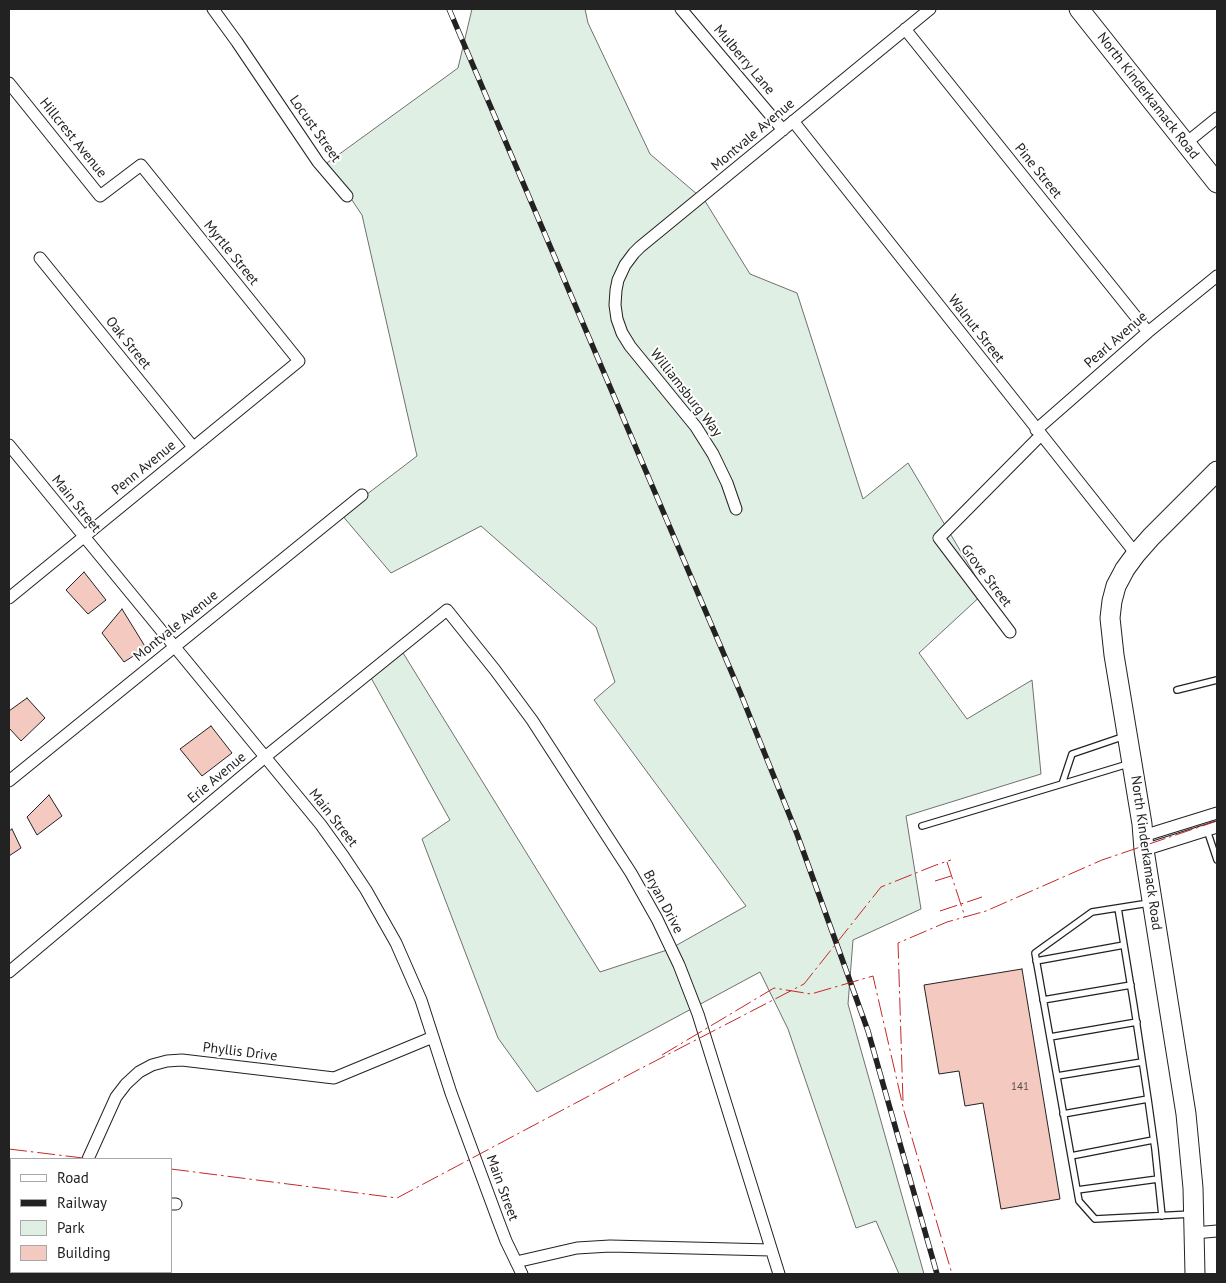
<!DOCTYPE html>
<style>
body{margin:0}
#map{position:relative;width:1226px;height:1283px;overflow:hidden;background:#fff;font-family:"PT Sans",sans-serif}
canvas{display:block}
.frame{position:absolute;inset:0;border:10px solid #222;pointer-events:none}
.legend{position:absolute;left:10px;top:1158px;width:162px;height:115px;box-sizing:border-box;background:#fff;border:1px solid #a7a7a7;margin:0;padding:6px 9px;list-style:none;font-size:15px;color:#222}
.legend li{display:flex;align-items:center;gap:10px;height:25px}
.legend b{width:25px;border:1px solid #a7a7a7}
</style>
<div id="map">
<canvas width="1226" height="1283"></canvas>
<div class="frame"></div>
<ul class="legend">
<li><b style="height:6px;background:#fff"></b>Road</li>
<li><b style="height:6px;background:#222"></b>Railway</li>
<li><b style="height:14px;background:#e0efe3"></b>Park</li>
<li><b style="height:14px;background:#f3c9c0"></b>Building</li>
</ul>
</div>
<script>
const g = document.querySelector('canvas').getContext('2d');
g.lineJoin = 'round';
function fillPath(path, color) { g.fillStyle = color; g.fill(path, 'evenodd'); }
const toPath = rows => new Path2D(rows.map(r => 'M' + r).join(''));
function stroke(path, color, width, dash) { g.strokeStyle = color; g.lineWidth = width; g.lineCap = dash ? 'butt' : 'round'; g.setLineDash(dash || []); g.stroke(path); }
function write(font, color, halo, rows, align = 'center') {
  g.font = font + ' "PT Sans",sans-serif'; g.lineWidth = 4; g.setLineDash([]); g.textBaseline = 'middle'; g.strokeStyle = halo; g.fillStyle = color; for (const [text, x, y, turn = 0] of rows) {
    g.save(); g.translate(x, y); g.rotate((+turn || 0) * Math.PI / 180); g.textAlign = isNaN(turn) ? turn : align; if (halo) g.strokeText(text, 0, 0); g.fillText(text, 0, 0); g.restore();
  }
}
const green = toPath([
 [472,9,585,9,588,23,650,154,705,201,750,274,797,293,863,499,908,463,985,592,919,653,967,719,1032,680,1041,774,906,816,921,909,853,940,848,1004,924,1274,899,1274,876,1221,856,1228,788,1029,760,972,537,1092,498,1038,422,839,450,820,370,676,400,648,600,972,670,949,746,906,594,700,615,682,596,627,481,526,391,573,341,514,417,456,362,215,327,163,458,68,472,9]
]);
const building = toPath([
 [84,572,106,600,88,614,66,590,84,572],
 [122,609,146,648,124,662,102,633,122,609],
 [27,698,45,718,21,741,9,728,9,711,27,698],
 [211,726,232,753,202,776,180,749,211,726],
 [49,795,62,816,37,835,27,817,49,795],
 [12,829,21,848,9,856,9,831,12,829],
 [1022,969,1060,1199,1001,1209,983,1103,965,1106,959,1071,939,1074,924,985,1022,969]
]);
const service = toPath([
 [1177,690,1217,680],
 [1125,736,1072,754,1062,784,1128,764],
 [922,826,1062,784],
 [1207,830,1217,860],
 [1149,903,1092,912,1035,953,1079,1201,1095,1219,1192,1214],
 [1118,908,1134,1006,1148,1099,1155,1149,1162,1216],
 [1036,961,1124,945],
 [1043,1000,1131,985],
 [1050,1037,1137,1022],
 [1057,1076,1142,1062],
 [1063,1114,1148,1099],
 [1071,1156,1153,1140],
 [1077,1190,1158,1179]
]);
const minor = toPath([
 [213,9,237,42,318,162,347,196],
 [681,9,783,130],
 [905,29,1148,332],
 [9,83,100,196,141,165,299,361,9,598],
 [793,121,1136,554],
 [1186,143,1217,118],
 [40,258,193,447],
 [1036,430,1148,332,1217,276],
 [9,445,321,825,344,857,366,890,396,943,421,1000,451,1093,498,1220,506,1241,522,1274],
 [736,509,727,483,713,454,696,427,630,346,622,333,617,319,615,305,616,290,618,280,625,265,634,253,640,247,930,9],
 [1010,632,939,538,1041,435],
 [9,781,362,495],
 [1143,836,1217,813],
 [1144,850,1217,827],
 [9,972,265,757,447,610,495,670,532,720,631,873,657,919,679,965,698,1014,779,1274],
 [88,1159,116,1097,126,1084,139,1072,152,1065,167,1061,182,1060,334,1078,433,1037],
 [171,1204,176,1204],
 [1194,1233,1217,1231],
 [516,1262,577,1248,610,1246,771,1250],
 [36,1274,37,1272]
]);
const primary = toPath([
 [1079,9,1217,183],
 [1195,1274,1193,1188,1186,1114,1144,850,1142,824,1114,655,1110,618,1112,601,1116,586,1125,569,1136,554,1151,537,1217,471]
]);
const rail = toPath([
 [449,9,740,692,797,834,868,1031,937,1274]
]);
const power = toPath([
 [947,862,965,917],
 [935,881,951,876],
 [940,911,982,897],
 [662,1055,774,988,811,994,873,976,904,1111,952,1274],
 [903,1101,898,943,947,922,986,911,1102,860,1217,821],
 [9,1149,91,1159],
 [171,1169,397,1198,634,1072,804,984,881,887,936,865,951,860]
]);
const numberNames = [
 ["141",1020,1087]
];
const streetNames = [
 ["Mulberry Lane",744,60,50],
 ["North Kinderkamack Road",1148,96,52],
 ["Locust Street",315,129,55],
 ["Montvale Avenue",753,135,-40],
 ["Hillcrest Avenue",73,138,51],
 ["Pine Street",1038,171,51],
 ["Myrtle Street",231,253,51],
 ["Walnut Street",976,329,52],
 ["Pearl Avenue",1116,340,-41],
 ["Oak Street",128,343,51],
 ["Williamsburg Way",686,393,52],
 ["Penn Avenue",144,468,-39],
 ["Main Street",76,504,51],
 ["Grove Street",986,576,53],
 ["Montvale Avenue",176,626,-39],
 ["Erie Avenue",217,778,-40],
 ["Main Street",333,818,52],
 ["North Kinderkamack Road",1146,853,82],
 ["Bryan Drive",663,902,62],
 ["Phyllis Drive",240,1052,7],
 ["Main Street",502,1188,70]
];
fillPath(green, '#e0efe3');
stroke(green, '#6f6f6f', 1);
fillPath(building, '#f3c9c0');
stroke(building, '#222', 1);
stroke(service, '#222', 8);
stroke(minor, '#222', 13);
stroke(primary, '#222', 21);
stroke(service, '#fff', 5.5);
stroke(minor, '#fff', 11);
stroke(primary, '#fff', 19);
stroke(rail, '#222', 5.5);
stroke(rail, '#fff', 4, [11]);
stroke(power, '#c62828', 1, [18, 4, 2.5, 4]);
write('11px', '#564c4a', null, numberNames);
write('14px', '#222', '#fff', streetNames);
</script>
